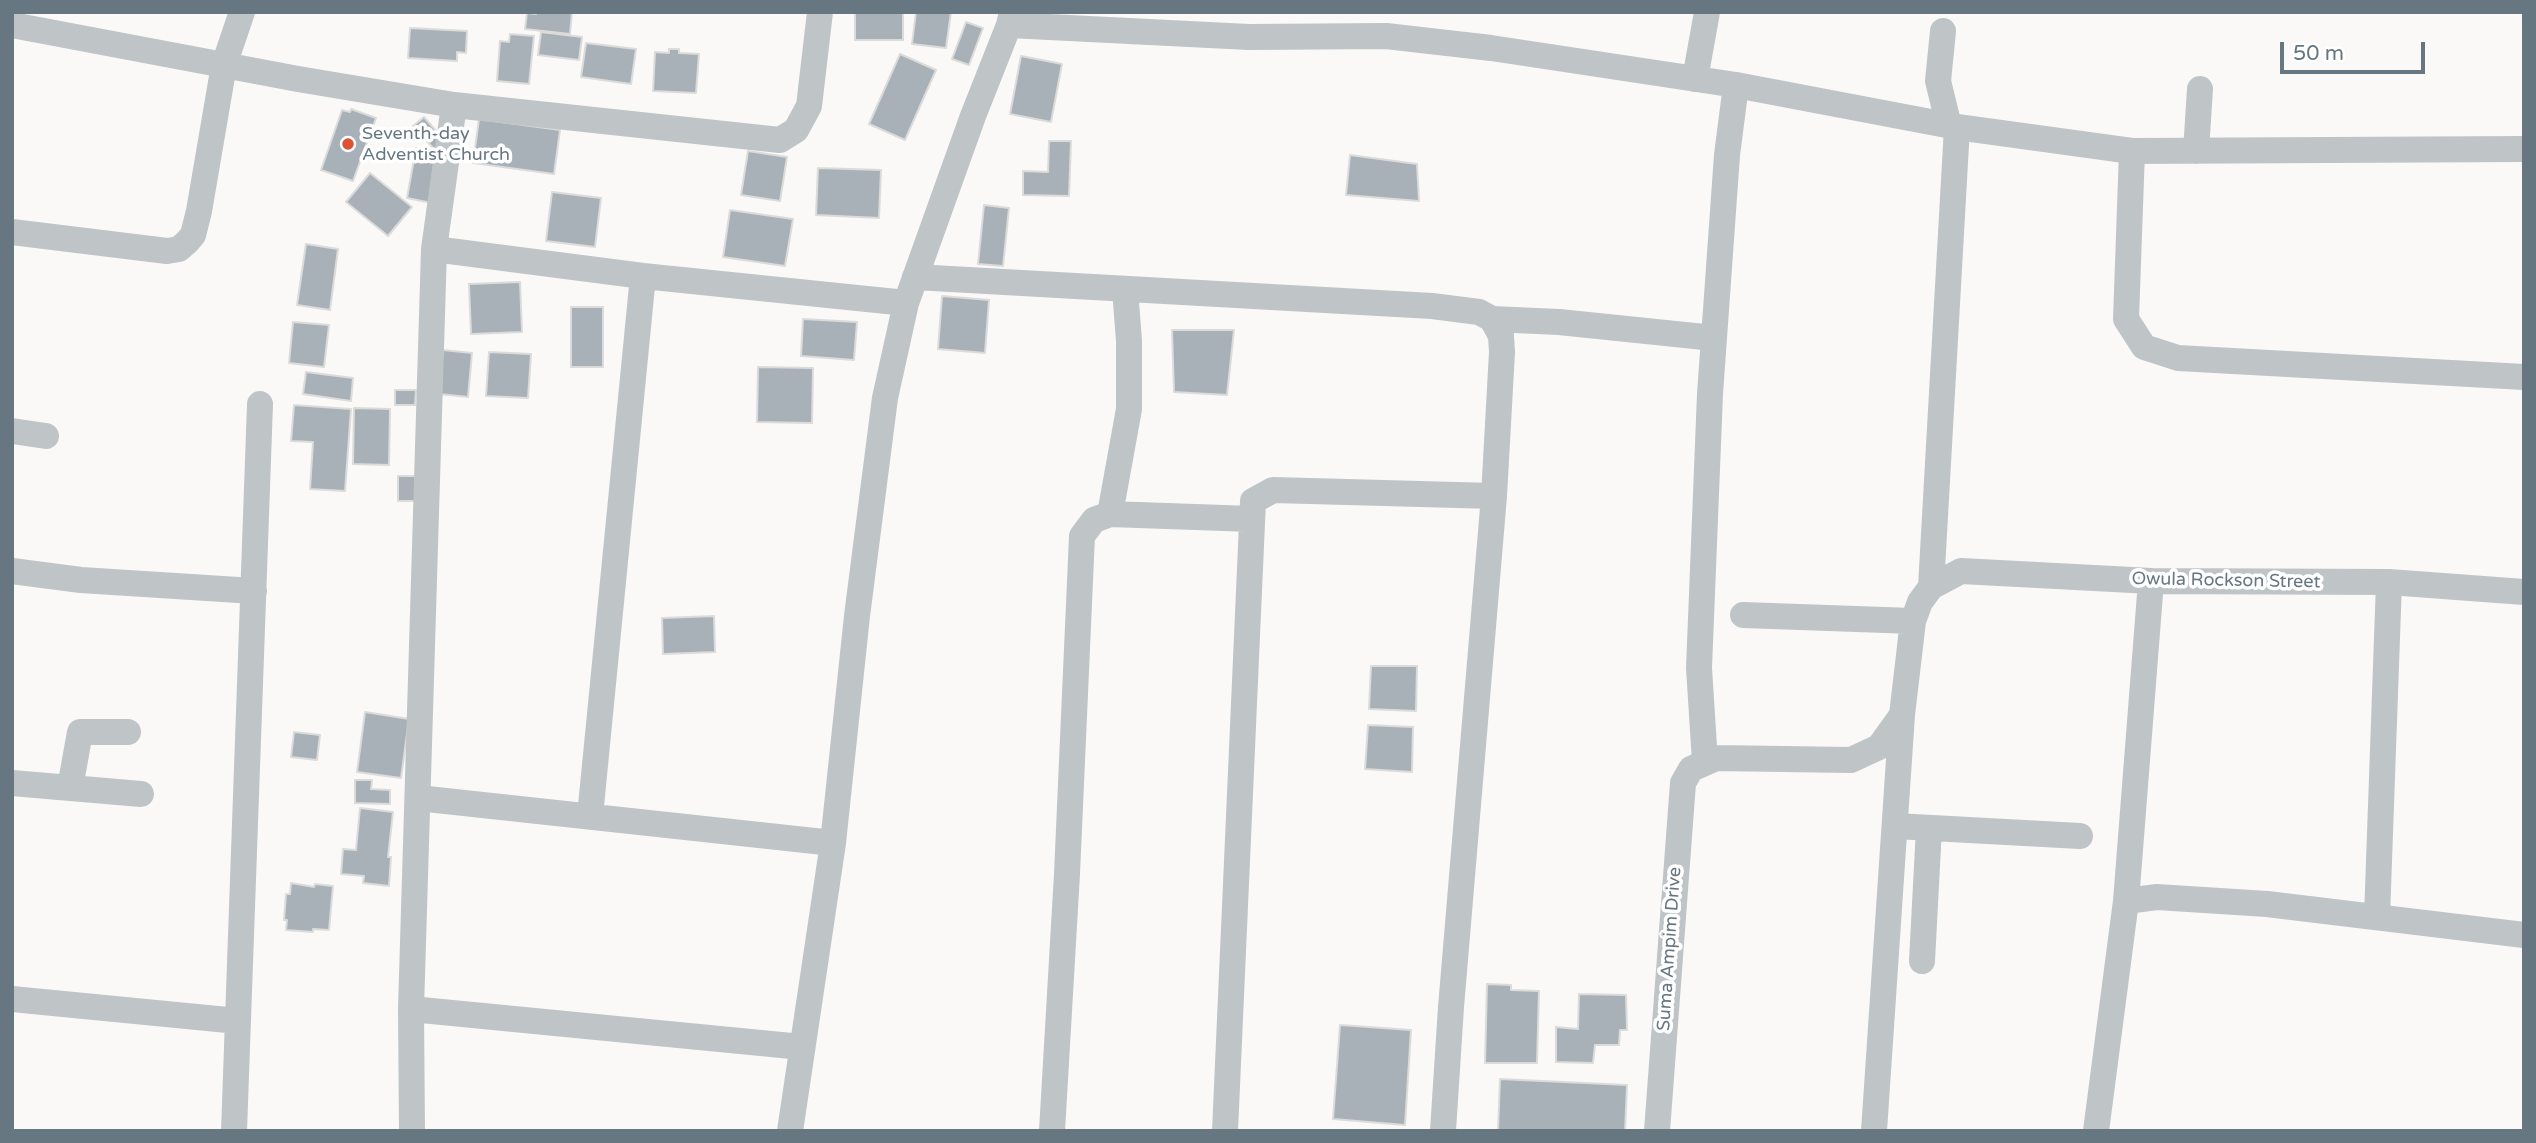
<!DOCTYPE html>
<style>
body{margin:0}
#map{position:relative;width:2536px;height:1143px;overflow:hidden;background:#faf9f8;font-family:"Varela Round",sans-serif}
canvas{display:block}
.frame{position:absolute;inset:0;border:14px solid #667781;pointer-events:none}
.scale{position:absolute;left:2280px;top:42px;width:145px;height:32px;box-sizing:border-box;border:4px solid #667781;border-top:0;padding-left:9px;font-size:21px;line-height:24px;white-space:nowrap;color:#667781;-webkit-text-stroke:5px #fff;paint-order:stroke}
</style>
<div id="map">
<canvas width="2536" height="1143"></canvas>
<div class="frame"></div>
<div class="scale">50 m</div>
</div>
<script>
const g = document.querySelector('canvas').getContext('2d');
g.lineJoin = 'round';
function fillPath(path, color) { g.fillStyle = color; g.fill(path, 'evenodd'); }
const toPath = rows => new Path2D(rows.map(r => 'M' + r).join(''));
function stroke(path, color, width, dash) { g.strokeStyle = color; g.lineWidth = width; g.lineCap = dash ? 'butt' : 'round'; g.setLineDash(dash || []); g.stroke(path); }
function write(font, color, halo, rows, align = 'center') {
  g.font = font + ' "Varela Round",sans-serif'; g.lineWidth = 7; g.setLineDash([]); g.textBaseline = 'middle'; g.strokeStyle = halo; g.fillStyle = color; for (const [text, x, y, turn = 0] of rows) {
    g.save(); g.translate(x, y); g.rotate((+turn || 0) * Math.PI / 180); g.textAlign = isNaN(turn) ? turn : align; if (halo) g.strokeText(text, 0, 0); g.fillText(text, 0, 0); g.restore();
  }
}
const building = toPath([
 [536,12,572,12,570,34,525,29,527,13,536,14,536,12],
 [855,12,903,12,903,40,855,40,855,12],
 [916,12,951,12,946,48,912,44,916,12],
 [966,22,983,28,969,65,952,59,966,22],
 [410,28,467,31,466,53,457,52,457,61,408,58,410,28],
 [541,32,582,37,579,60,538,55,541,32],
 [510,34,534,36,529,84,497,81,500,41,509,42,510,34],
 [586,43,636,49,631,84,581,77,586,43],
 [669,49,679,49,679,53,699,54,696,93,653,91,655,52,669,53,669,49],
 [900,54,936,70,905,140,869,124,900,54],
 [1021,56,1062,64,1051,122,1010,114,1021,56],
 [351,109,376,118,353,181,321,170,342,110,350,112,351,109],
 [424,117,444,140,434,149,413,126,424,117],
 [479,119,560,130,554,174,473,163,479,119],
 [1049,141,1071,141,1069,196,1023,195,1023,171,1048,172,1049,141],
 [416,148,442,153,432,203,407,198,416,148],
 [748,151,787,157,780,201,741,195,748,151],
 [1350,155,1417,164,1419,201,1346,195,1350,155],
 [818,168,881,170,879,218,816,215,818,168],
 [370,173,412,207,388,236,346,202,370,173],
 [552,192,601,198,595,247,546,241,552,192],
 [984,205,1009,208,1003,266,978,264,984,205],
 [730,210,793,219,785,266,723,257,730,210],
 [306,244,338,249,330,310,297,305,306,244],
 [520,282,522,332,471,334,469,284,520,282],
 [942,296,989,300,985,353,938,349,942,296],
 [571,307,603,307,603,367,571,367,571,307],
 [803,319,857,322,854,360,801,356,803,319],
 [293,322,329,325,324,367,289,363,293,322],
 [1172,330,1234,330,1227,395,1174,392,1172,330],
 [443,350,472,353,468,397,439,394,443,350],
 [489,352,531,354,528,398,486,396,489,352],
 [758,367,813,368,812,423,757,422,758,367],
 [306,372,353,378,351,401,303,394,306,372],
 [395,390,416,390,415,405,395,405,395,390],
 [294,405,351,409,345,491,310,489,313,442,291,441,294,405],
 [354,408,390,409,389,465,353,464,354,408],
 [398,476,415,476,415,501,398,501,398,476],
 [714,616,715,652,663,654,662,618,714,616],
 [1371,666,1417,666,1416,711,1369,709,1371,666],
 [365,712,409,719,401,778,357,772,365,712],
 [1368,725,1413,727,1412,772,1365,769,1368,725],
 [294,732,320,735,317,760,291,757,294,732],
 [355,780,372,780,371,789,390,790,390,804,355,803,355,780],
 [360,808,393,812,388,857,391,857,389,886,363,883,364,876,341,874,343,849,356,850,360,808],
 [291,883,314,887,315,884,333,886,329,930,313,929,313,932,286,930,287,920,284,920,286,894,290,894,291,883],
 [1487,984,1511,985,1511,990,1539,991,1537,1063,1485,1063,1487,984],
 [1579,994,1626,995,1627,1030,1620,1030,1619,1045,1595,1045,1593,1063,1556,1062,1556,1027,1578,1029,1579,994],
 [1340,1025,1411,1030,1405,1125,1333,1119,1340,1025],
 [1500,1079,1627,1085,1625,1131,1498,1131,1500,1079]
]);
const minor = toPath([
 [12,25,298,79,454,105,780,140,796,130,809,106,820,12],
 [1009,25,1249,37,1386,36,1491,48,1736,85,1957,127,2132,151,2524,149],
 [1943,31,1938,81,1949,126],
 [1695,79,1707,12],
 [2132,151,2126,319,2144,347,2178,358,2524,377],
 [2196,151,2200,89],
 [12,232,167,251,179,249,187,242,193,235,199,211,224,65,242,12],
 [434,249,643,276,906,303],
 [915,277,1432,306,1479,312,1492,319,1501,336,1502,352,1494,496,1451,1007,1443,1131],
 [1492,319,1559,322,1714,338],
 [12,431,46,436],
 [1110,514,1129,409,1129,341,1125,289],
 [12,571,81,580,254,591],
 [1931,587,1961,571,2151,581,2389,582,2524,592],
 [1743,615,1913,621],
 [1705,762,1699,668,1710,394,1727,155,1736,85],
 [12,783,141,794],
 [70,788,80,732,128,732],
 [418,798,833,843],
 [590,816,643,276],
 [1895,826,2080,836],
 [2126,901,2157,897,2267,904,2524,935],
 [2377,917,2389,582],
 [1922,961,1929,828],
 [12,999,238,1021],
 [411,1009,802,1047],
 [234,1131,260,404],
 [412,1131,411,1009,434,249,454,105],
 [790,1131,833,843,857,616,885,398,906,303,973,116,1009,25,1012,12],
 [1052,1131,1067,874,1082,536,1094,520,1110,514,1252,519],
 [1225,1131,1253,501,1273,490,1494,496],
 [1657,1131,1683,783,1691,769,1716,758,1851,760,1879,747,1902,715],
 [1874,1131,1902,715,1913,621,1920,602,1931,587,1957,127],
 [2096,1131,2126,901,2151,581]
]);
const markers = [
 [348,144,7,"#db5236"]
];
const poiNames = [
 ["Seventh-day",362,134],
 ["Adventist Church",362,155]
];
const streetNames = [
 ["Owula Rockson Street",2226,581,1],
 ["Suma Ampim Drive",1670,949,-86]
];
fillPath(building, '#a8b1b7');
stroke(building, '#dbdbda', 2);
stroke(minor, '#bfc4c7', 26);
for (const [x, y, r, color] of markers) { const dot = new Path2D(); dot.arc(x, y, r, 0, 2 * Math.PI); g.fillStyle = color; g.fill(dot); stroke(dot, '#fff', 2.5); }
write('18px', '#667781', '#fff', poiNames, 'left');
write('18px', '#667781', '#fff', streetNames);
</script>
